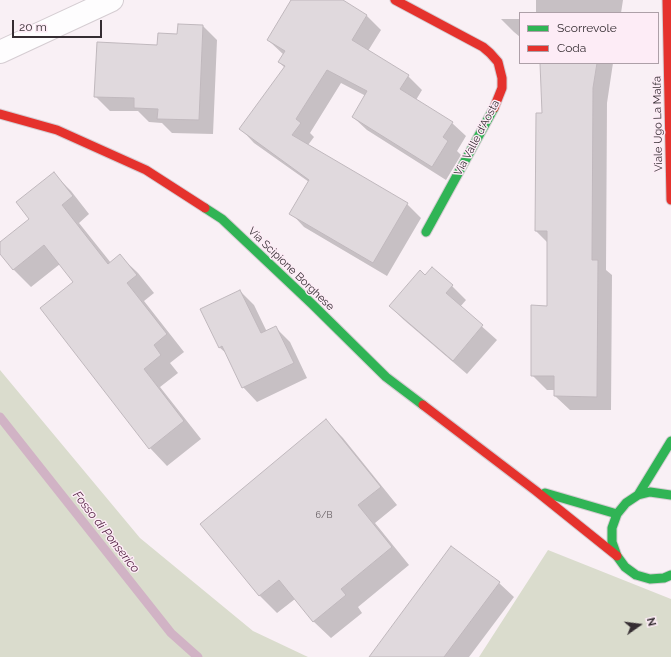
<!DOCTYPE html>
<style>
body{margin:0}
#map{position:relative;width:671px;height:657px;overflow:hidden;background:#f9f0f5;font-family:Raleway,sans-serif}
canvas{display:block}
.legend{position:absolute;left:519px;top:12px;width:140px;height:52px;box-sizing:border-box;background:#fdecf6;border:1px solid #ada0a8;margin:0;padding:5px 7px;list-style:none;font-size:12px;color:#352d32}
.legend li{display:flex;align-items:center;gap:8px;height:20px}
.legend b{width:20px;border:1px solid #ada0a8}
.north{position:absolute;left:619px;top:605px;width:40px;height:40px;-webkit-text-stroke:3px #fdecf6;paint-order:stroke;rotate:76deg;font-size:11px;font-weight:700;line-height:16px;text-align:center;color:#352d32}
.north::after{content:'';display:block;margin:auto;width:14px;height:18px;background:#352d32;clip-path:polygon(50% 0,100% 100%,50% 72%,0 100%)}
.scale{position:absolute;left:12px;top:20px;width:90px;height:18px;box-sizing:border-box;border:2px solid #352d32;border-top:0;padding-left:5px;font-size:12px;line-height:14px;white-space:nowrap;color:#352d32;-webkit-text-stroke:3px #fdecf6;paint-order:stroke}
</style>
<div id="map">
<canvas width="671" height="657"></canvas>
<ul class="legend">
<li><b style="height:5px;background:#30b455"></b>Scorrevole</li>
<li><b style="height:5px;background:#e5322d"></b>Coda</li>
</ul>
<div class="north">N</div>
<div class="scale">20 m</div>
</div>
<script>
const g = document.querySelector('canvas').getContext('2d');
g.lineJoin = 'round';
function fillPath(path, color) { g.fillStyle = color; g.fill(path, 'evenodd'); }
const toPath = rows => new Path2D(rows.map(r => 'M' + r).join(''));
function stroke(path, color, width, dash) { g.strokeStyle = color; g.lineWidth = width; g.lineCap = dash ? 'butt' : 'round'; g.setLineDash(dash || []); g.stroke(path); }
function write(font, color, halo, rows, align = 'center') {
  g.font = font + ' Raleway,sans-serif'; g.lineWidth = 3; g.setLineDash([]); g.textBaseline = 'middle'; g.strokeStyle = halo; g.fillStyle = color; for (const [text, x, y, turn = 0] of rows) {
    g.save(); g.translate(x, y); g.rotate((+turn || 0) * Math.PI / 180); g.textAlign = isNaN(turn) ? turn : align; if (halo) g.strokeText(text, 0, 0); g.fillText(text, 0, 0); g.restore();
  }
}
const green = toPath([
 [0,370,140,538,253,631,308,657,0,657],
 [548,550,671,599,671,657,479,657]
]);
const shadow = toPath([
 [292,0,341,0,367,16,381,30,368,51,408,76,422,90,416,100,452,123,466,136,457,151,461,155,446,180,367,130,353,117,366,96,341,83,310,133,314,137,308,145,407,204,421,218,387,276,304,227,291,213,309,182,254,143,241,129,285,68,279,62,284,55,268,40],
 [536,0,623,0,621,13,536,13],
 [501,19,520,19,520,37,514,32],
 [203,26,217,40,213,134,172,133,162,123,149,122,138,111,110,111,95,96,158,46],
 [541,63,613,63,607,103,606,270,612,275,611,410,570,410,555,396,555,390,547,390,532,375,548,307,548,243,536,231,543,114],
 [54,174,71,191,89,214,79,223,111,263,120,256,138,273,154,293,144,301,184,352,170,363,178,373,160,387,201,439,167,466,150,448,75,282,60,264,31,287,13,269,0,252,0,244,30,220],
 [426,276,452,286,466,300,460,307,497,340,467,374,404,320,390,306],
 [240,291,254,305,267,332,276,328,290,342,307,378,257,402,243,387,227,354,219,347],
 [326,420,343,438,397,505,375,523,409,565,358,607,362,613,331,638,313,621,295,599,277,613,260,596,202,524],
 [499,583,514,597,469,657,372,657]
]);
const stream = toPath([
 [0,417,171,633,198,657]
]);
const building = toPath([
 [291,0,343,0,367,15,352,40,409,75,400,89,453,122,443,137,448,141,432,167,352,117,367,91,327,70,296,119,301,123,292,135,408,203,373,263,289,214,309,180,239,129,285,66,278,62,285,51,267,40,291,0],
 [178,24,203,25,199,120,157,119,158,109,134,108,134,98,94,97,97,42,157,45,158,33,177,34,178,24],
 [540,63,597,63,593,88,592,260,598,260,597,397,554,396,554,376,531,376,531,305,547,306,547,231,535,231,536,113,542,113,540,63],
 [54,172,73,196,62,205,108,264,120,254,137,275,127,283,167,334,154,345,161,355,144,369,184,421,149,449,40,308,73,282,44,245,13,270,0,254,0,242,29,219,16,202,54,172],
 [432,267,453,285,446,293,483,325,453,361,389,306,420,270,425,275,432,267],
 [240,290,261,333,276,326,294,363,242,388,222,346,219,348,200,309,240,290],
 [326,419,381,487,358,505,392,547,341,589,346,595,313,622,279,580,259,596,200,524,326,419],
 [451,546,500,582,444,657,369,657,451,546]
]);
const street = toPath([
 [0,52,112,0]
]);
const fast = toPath([
 [205,208,222,219,312,304,386,377,423,405],
 [426,232,494,108],
 [545,493,617,514],
 [638,495,671,441],
 [671,495,650,492,638,495,626,503,617,514,612,528,612,542,617,556,625,567,636,575,650,579,664,578,671,575]
]);
const jam = toPath([
 [395,0,483,47,490,53,498,62,502,78,502,88,494,108],
 [667,0,671,200],
 [0,114,57,130,146,170,205,208],
 [423,405,536,491,617,556]
]);
const numberNames = [
 ["6/B",324,515]
];
const streetNames = [
 ["Viale Ugo La Malfa",658,124,-91],
 ["Via Valle d'Aosta",477,138,-62],
 ["Via Scipione Borghese",291,269,44]
];
const waterNames = [
 ["Fosso di Ponserico",106,532,52]
];
fillPath(green, '#dadccd');
fillPath(shadow, '#0003');
stroke(stream, '#d1b3c5', 9);
fillPath(building, '#e0d9dd');
stroke(building, '#c0b8bd', 1);
stroke(street, '#d5cdd2', 24);
stroke(fast, '#d5cdd2', 11);
stroke(jam, '#d5cdd2', 11);
stroke(street, '#fefdfe', 22);
stroke(fast, '#30b455', 9);
stroke(jam, '#e5322d', 9);
write('9px', '#625a5e', null, numberNames);
write('11px', '#352d32', '#fdecf6', streetNames);
write('italic 12px', '#532243', '#fdecf6', waterNames);
</script>
